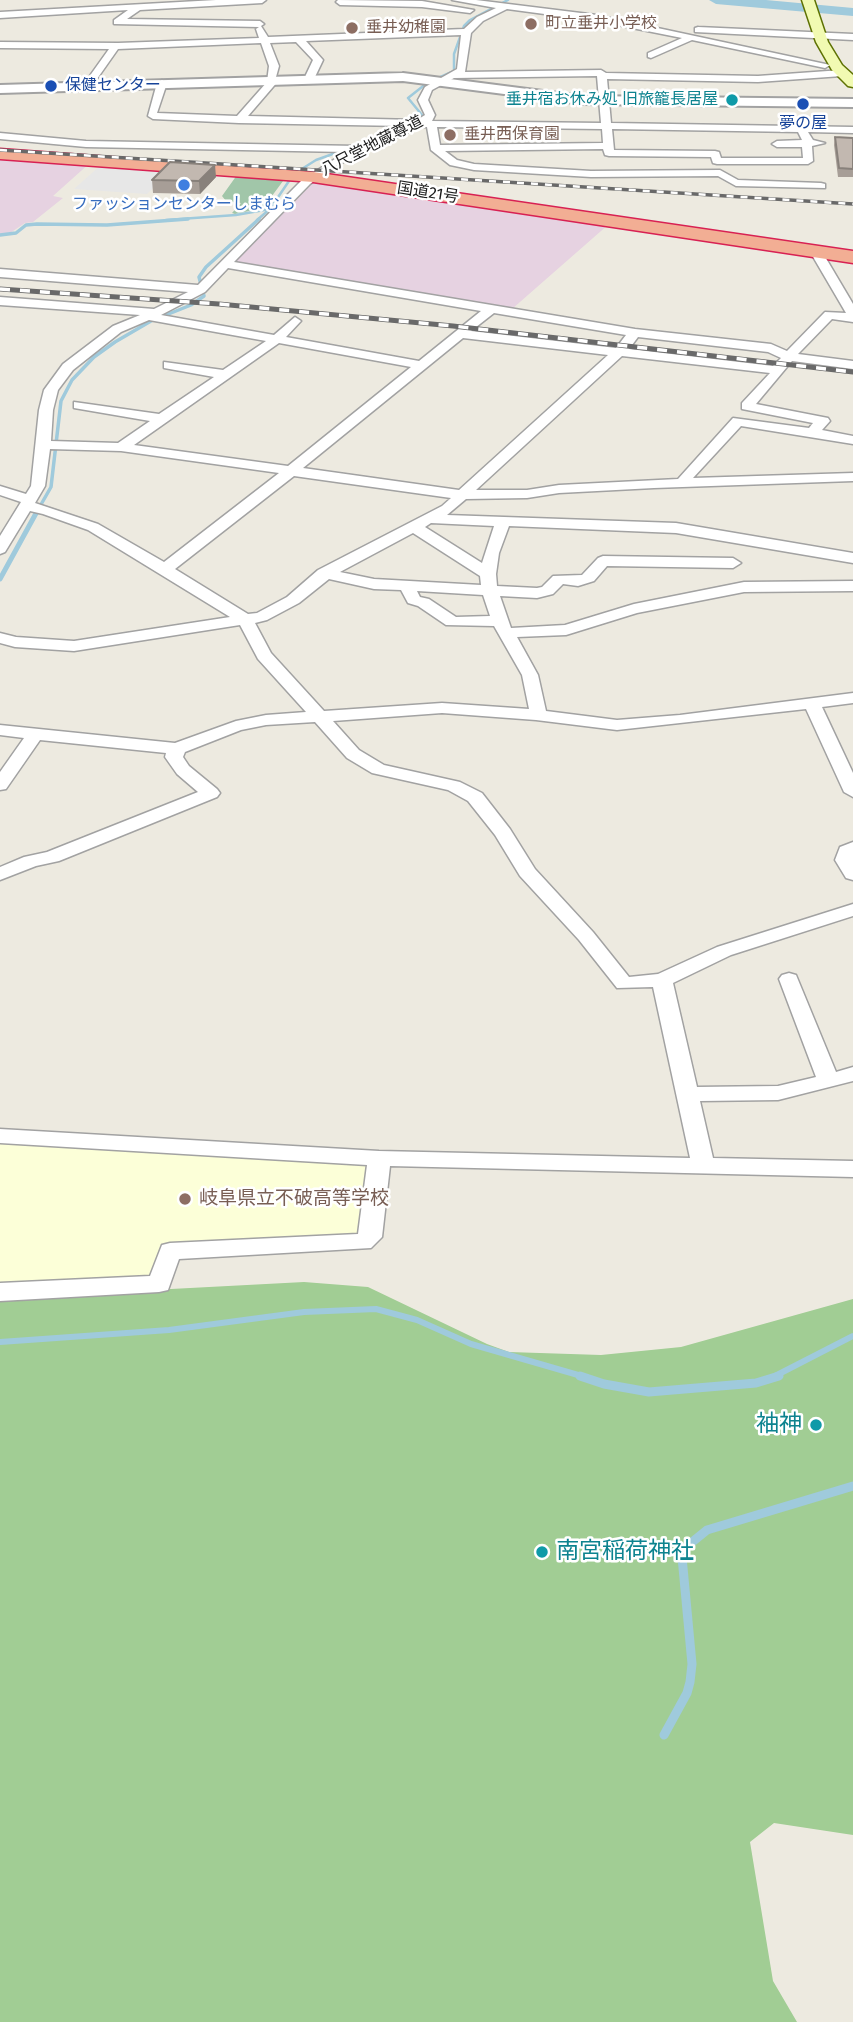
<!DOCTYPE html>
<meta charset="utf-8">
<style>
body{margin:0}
canvas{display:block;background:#edeae0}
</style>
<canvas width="853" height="2022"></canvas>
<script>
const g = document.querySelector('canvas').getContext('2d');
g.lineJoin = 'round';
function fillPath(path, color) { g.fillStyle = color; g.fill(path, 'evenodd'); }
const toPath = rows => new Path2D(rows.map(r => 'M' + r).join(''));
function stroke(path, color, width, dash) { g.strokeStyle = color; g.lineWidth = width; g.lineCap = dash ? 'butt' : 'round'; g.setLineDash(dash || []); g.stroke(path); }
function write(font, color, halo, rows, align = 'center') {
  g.font = font + ' "Fira Sans","Noto Sans JP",sans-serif'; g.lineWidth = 5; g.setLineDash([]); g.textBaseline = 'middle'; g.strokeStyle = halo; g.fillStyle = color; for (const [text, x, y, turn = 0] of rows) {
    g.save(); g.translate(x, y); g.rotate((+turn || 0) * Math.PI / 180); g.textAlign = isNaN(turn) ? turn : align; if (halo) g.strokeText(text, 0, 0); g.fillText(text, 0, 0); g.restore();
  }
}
const industrial = toPath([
 [0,157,91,162,53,196,63,198,33,222,25,223,10,233,0,234],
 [315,181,609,224,512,309,233,264]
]);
const education = toPath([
 [0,1142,77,1145,207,1156,373,1162,365,1237,166,1248,156,1281,0,1289]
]);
const forest = toPath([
 [304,1282,368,1287,487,1344,509,1352,601,1355,681,1347,853,1299,853,1835,774,1823,750,1842,773,1981,797,2022,0,2022,0,1298]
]);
const cemetery = toPath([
 [237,175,286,177,263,208,235,214,232,213,241,203,226,201,222,196]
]);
const parking = toPath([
 [102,164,173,169,147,194,74,189]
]);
const streamFar4 = toPath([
 [415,123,422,115,408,98,427,83,454,71,454,54,464,26,470,20,508,0],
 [297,172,316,160,369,141],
 [166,220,236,215,270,209],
 [257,220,270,209,291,178]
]);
const streamFar3 = toPath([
 [0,235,16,233,26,225,37,224,107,225,188,219],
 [39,508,51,487,61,401,72,380,94,357,115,342,151,321,191,305,204,296,199,277,206,267,259,219]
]);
const streamFar2 = toPath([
 [0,579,40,506]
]);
const streamFar1 = toPath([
 [0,1342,169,1330,304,1312,376,1309,417,1320,471,1344,585,1377],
 [773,1377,853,1336]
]);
const stream = toPath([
 [580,1376,604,1384,649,1392,756,1383,779,1376],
 [664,1735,687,1693,690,1682,692,1664,682,1557,686,1547,707,1530,853,1486]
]);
const river = toPath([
 [709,0,766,0,853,8,853,16,716,4,709,0]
]);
const minor = toPath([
 [216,0,266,0,262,3,140,10,127,19,260,21,264,24,261,26,268,37,464,29,477,17,496,8,452,0,476,0,597,15,830,65,825,68,692,40,651,58,648,57,648,53,682,38,597,21,507,9,483,21,471,33,465,72,601,70,606,73,758,76,842,70,847,73,842,76,758,82,607,79,611,123,853,127,853,133,808,132,813,140,825,143,812,146,813,161,808,164,717,164,713,163,711,157,609,156,605,155,603,149,445,151,457,160,474,164,591,171,720,170,738,180,821,183,825,184,825,188,736,186,718,176,591,177,474,170,450,165,431,150,427,127,420,127,331,168,310,184,234,262,635,329,771,344,787,351,825,312,846,313,812,255,815,250,819,248,825,252,824,255,853,304,853,322,832,319,798,354,853,361,853,369,792,361,756,404,828,418,830,421,822,430,853,436,853,444,741,426,693,478,853,473,853,481,654,488,559,493,527,498,466,499,447,515,676,523,853,553,853,563,676,533,509,526,499,553,496,574,497,586,537,588,542,587,553,576,582,575,598,558,603,556,733,558,741,563,733,568,607,566,594,581,578,586,563,584,553,594,537,598,500,596,511,628,565,625,634,604,744,582,853,581,853,591,744,592,637,613,566,635,517,637,538,675,546,711,617,720,680,715,853,693,853,703,822,707,853,773,853,797,844,792,806,709,617,730,536,720,442,713,333,721,359,750,384,765,460,782,482,793,510,829,535,869,593,932,629,977,658,974,717,947,853,904,853,916,731,955,673,983,697,1087,778,1086,816,1077,779,979,782,975,789,973,796,975,836,1072,853,1067,853,1081,778,1100,700,1101,713,1158,853,1161,853,1177,390,1166,382,1237,371,1248,179,1259,168,1290,159,1292,0,1301,0,1283,150,1276,162,1245,170,1243,358,1234,367,1165,0,1143,0,1129,379,1151,690,1158,653,987,617,988,579,940,520,876,495,835,468,801,448,790,372,773,347,758,315,722,266,725,241,730,185,752,183,757,189,766,217,789,220,793,217,797,59,861,36,866,0,880,0,867,24,857,47,852,198,792,177,774,165,757,166,753,40,740,6,789,0,790,0,772,24,738,0,735,0,725,175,743,236,721,266,715,306,712,258,659,240,625,74,651,15,647,0,643,0,633,16,637,74,641,230,617,88,530,43,514,30,511,5,552,0,554,0,536,21,502,0,495,0,486,26,494,31,486,39,410,44,390,63,364,113,326,140,315,0,305,0,297,154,309,188,292,0,277,0,269,198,285,302,180,346,152,86,147,0,139,0,133,86,141,357,146,403,126,239,123,153,119,148,116,157,83,162,80,167,83,157,113,237,116,267,82,269,66,261,43,118,49,92,86,89,87,84,84,109,49,0,48,0,42,118,43,259,38,256,29,259,27,114,24,114,20,128,10,0,18,0,12,216,0],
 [461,35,457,69,425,87,418,100,425,115,417,120,248,116,279,80,276,77,279,66,270,43,296,42,313,60,304,79,309,82,314,79,323,60,306,41,461,35],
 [597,76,601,123,432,121,435,115,428,100,432,90,454,78,597,76],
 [437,127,602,129,603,143,440,145,437,127],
 [612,129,798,132,802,140,777,141,772,144,777,147,802,147,803,158,721,158,719,152,715,151,614,150,612,129],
 [228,268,481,311,419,361,286,337,301,321,295,317,274,335,161,315,205,292,228,268],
 [494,313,626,335,616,348,471,331,494,313],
 [149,320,266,341,223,370,164,362,164,368,214,377,159,414,74,402,74,408,150,421,118,443,51,441,53,410,58,390,73,370,121,332,149,320],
 [638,337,768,352,781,358,773,366,629,349,638,337],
 [463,338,608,355,459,490,303,468,463,338],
 [279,343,411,367,288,466,134,445,279,343],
 [622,356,770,373,742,403,742,409,813,423,809,428,733,418,678,479,559,485,527,490,476,490,622,356],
 [50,449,121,451,279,473,164,562,98,524,35,503,45,486,50,449],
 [294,476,451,498,442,506,318,570,287,597,257,613,248,614,175,569,294,476],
 [431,523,494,526,482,563,425,527,431,523],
 [413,533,480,576,481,585,374,579,340,572,413,533],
 [329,579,374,589,401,590,408,603,418,606,446,625,494,626,522,675,529,709,442,703,324,711,271,653,255,623,267,620,299,603,329,579],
 [417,591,483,595,490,616,456,617,429,599,420,597,417,591],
 [338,0,422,1,474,10,470,13,422,7,340,5,336,2,338,0],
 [698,27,853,34,853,40,695,32,695,28,698,27],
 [853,842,853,880,846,878,835,860,840,847,853,842]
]);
const tertiary = toPath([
 [403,73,582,96,853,99,853,107,582,104,403,81,0,93,0,85,403,73]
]);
const secondary = toPath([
 [802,0,814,0,828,42,842,65,853,75,853,87,848,86,832,70,816,42,802,0]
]);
const trunk = toPath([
 [0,149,313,172,853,251,853,263,313,182,0,159,0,149]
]);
const railFar1 = toPath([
 [0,150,853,204]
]);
const rail = toPath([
 [0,289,219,304,453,326,853,372]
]);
const wall = toPath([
 [835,137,853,138,853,177,838,177,834,145],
 [216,177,200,194,153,193,152,180]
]);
const shadedWall = toPath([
 [215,165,216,177,200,194,199,181]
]);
const building = toPath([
 [835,137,853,138,853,169,839,168,835,137],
 [170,162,215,165,199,181,152,180,170,162]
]);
const markers = [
 [531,24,7,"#8d6e63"],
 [352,28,7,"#8d6e63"],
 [51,86,7,"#1a4fb4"],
 [732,100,7,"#0f9aa8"],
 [803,104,7,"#1a4fb4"],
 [450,135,7,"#8d6e63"],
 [184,185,7,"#3f7fe0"],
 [185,1199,7,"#8d6e63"],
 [816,1425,7,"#0f9aa8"],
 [542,1552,7,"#0f9aa8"]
];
const farEducationnames = [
 ["町立垂井小学校",545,24],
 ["垂井幼稚園",366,28],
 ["垂井西保育園",464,135]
];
const farTransitnames = [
 ["保健センター",65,86],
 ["夢の屋",803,124,"center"]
];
const farCulturenames = [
 ["垂井宿お休み処 旧旅籠長居屋",718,100]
];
const farStreetnames = [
 ["八尺堂地蔵尊道",372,146,-27],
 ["国道21号",428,193,9]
];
const farShopnames = [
 ["ファッションセンターしまむら",184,205]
];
const educationNames = [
 ["岐阜県立不破高等学校",199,1199]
];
const nearCulturenames = [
 ["袖神",802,1425],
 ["南宮稲荷神社",556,1552,"left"]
];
fillPath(industrial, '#e6d2e1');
fillPath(education, '#fcffd8');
fillPath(forest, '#a1cd94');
fillPath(cemetery, '#a1c6a9');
fillPath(parking, '#e7e7e7');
stroke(streamFar4, '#9fcadc', 2.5);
stroke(streamFar3, '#9fcadc', 3.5);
stroke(streamFar2, '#9fcadc', 5);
stroke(streamFar1, '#9fcadc', 6);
stroke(stream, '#9fcadc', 9);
fillPath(river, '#9fcadc');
stroke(minor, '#a2a2a2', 3);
stroke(tertiary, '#a2a2a2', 4);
stroke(secondary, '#5e7203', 3);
stroke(trunk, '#d82153', 3);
fillPath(minor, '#fff');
fillPath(tertiary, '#fff');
fillPath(secondary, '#f1fab2');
fillPath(trunk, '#f2ae94');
stroke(railFar1, '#696969', 3.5);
stroke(rail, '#696969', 5);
stroke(railFar1, '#fff', 2.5, [7]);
stroke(rail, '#fff', 3.5, [10]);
fillPath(wall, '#a79e97');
fillPath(shadedWall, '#88817b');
fillPath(building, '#c2b8b0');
stroke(building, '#88817b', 2);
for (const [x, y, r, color] of markers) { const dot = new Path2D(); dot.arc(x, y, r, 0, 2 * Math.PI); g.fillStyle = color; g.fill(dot); stroke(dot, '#fff', 2.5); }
write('16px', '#785e54', '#fff', farEducationnames, 'left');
write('16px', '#164399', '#fff', farTransitnames, 'left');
write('16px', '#0d838f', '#fff', farCulturenames, 'right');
write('16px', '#1b1b1b', '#fff', farStreetnames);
write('16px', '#366cbe', '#fff', farShopnames);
write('19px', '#785e54', '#fff', educationNames, 'left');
write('23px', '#0d838f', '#fff', nearCulturenames, 'right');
</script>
